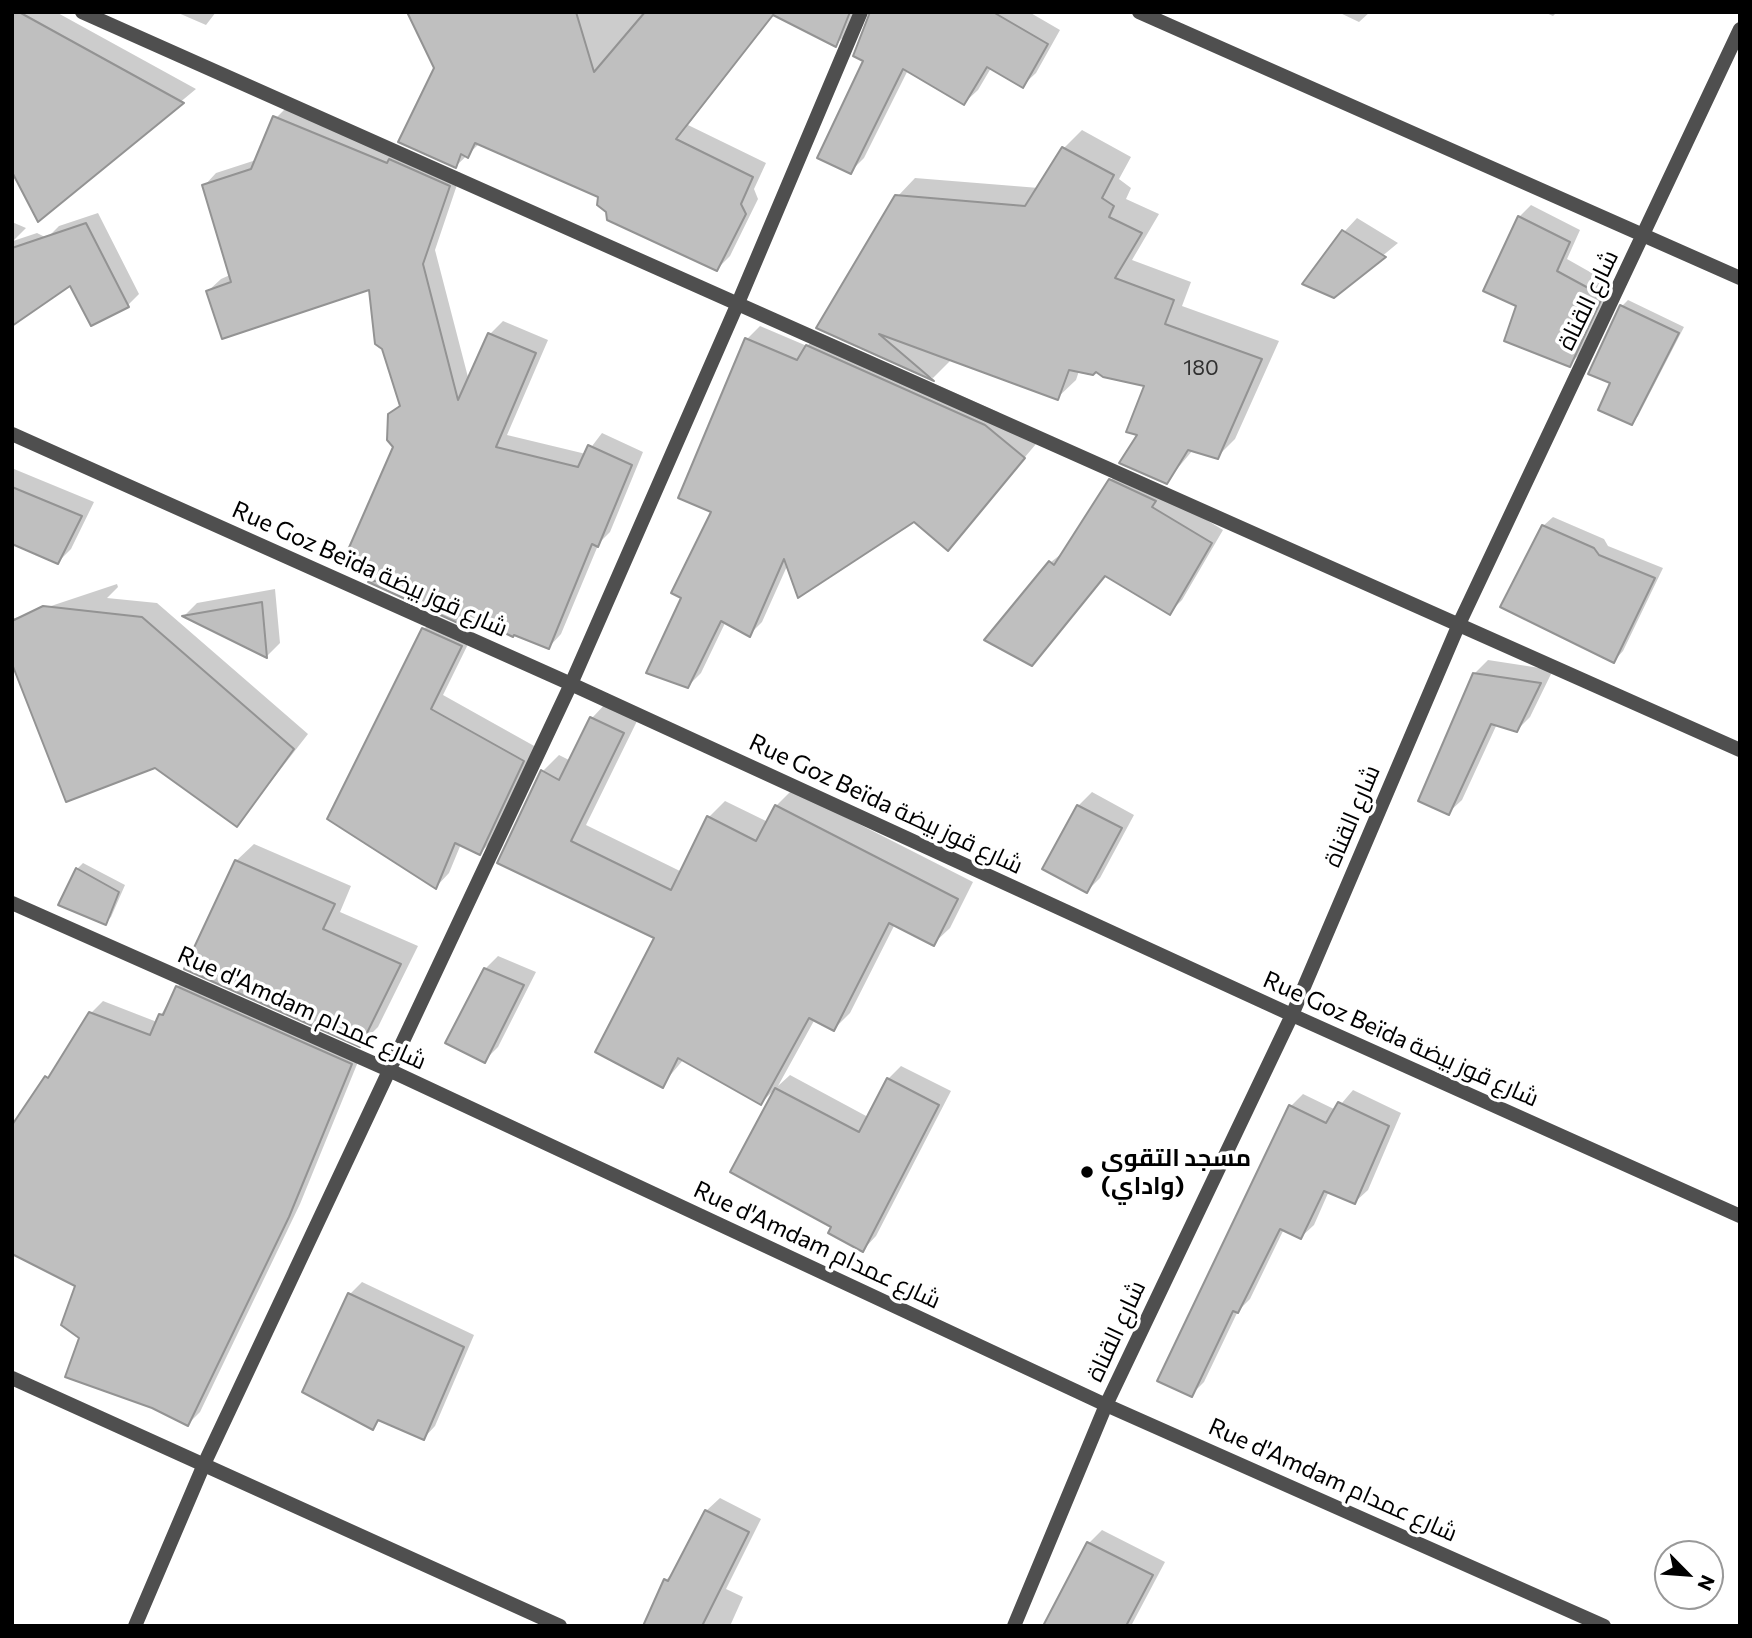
<!DOCTYPE html>
<meta charset="utf-8">
<style>
body{margin:0}
#map{position:relative;width:1752px;height:1638px;overflow:hidden;background:#fff;font-family:Commissioner,sans-serif}
canvas{display:block}
.frame{position:absolute;inset:0;border:14px solid #000;pointer-events:none}
.north{position:absolute;left:1654px;top:1540px;width:70px;height:70px;box-sizing:border-box;background:#fff;border:2px solid #999;border-radius:50%;rotate:115deg;font-size:19px;font-weight:700;line-height:28px;text-align:center;color:#000}
.north::after{content:'';display:block;margin:auto;width:24px;height:32px;background:#000;clip-path:polygon(50% 0,100% 100%,50% 72%,0 100%)}
</style>
<div id="map">
<canvas width="1752" height="1638"></canvas>
<div class="frame"></div>
<div class="north">N</div>
</div>
<script>
const g = document.querySelector('canvas').getContext('2d');
g.lineJoin = 'round';
function fillPath(path, color) { g.fillStyle = color; g.fill(path, 'evenodd'); }
const toPath = rows => new Path2D(rows.map(r => 'M' + r).join(''));
function stroke(path, color, width, dash) { g.strokeStyle = color; g.lineWidth = width; g.lineCap = dash ? 'butt' : 'round'; g.setLineDash(dash || []); g.stroke(path); }
function write(font, color, halo, rows, align = 'center') {
  g.font = font + ' Commissioner,Cairo,sans-serif'; g.lineWidth = 7; g.setLineDash([]); g.textBaseline = 'middle'; g.strokeStyle = halo; g.fillStyle = color; for (const [text, x, y, turn = 0] of rows) {
    g.save(); g.translate(x, y); g.rotate((+turn || 0) * Math.PI / 180); g.textAlign = isNaN(turn) ? turn : align; if (halo) g.strokeText(text, 0, 0); g.fillText(text, 0, 0); g.restore();
  }
}
const shadow = toPath([
 [15,12,56,12,196,89,38,220],
 [176,12,216,12,206,25],
 [409,12,858,12,849,32,835,45,774,14,688,125,766,163,754,189,758,199,730,256,717,269,600,196,480,143,456,166,436,68],
 [871,12,1029,12,1060,30,1036,73,1022,86,991,68,978,90,964,103,908,70,864,158,850,172],
 [1338,12,1370,12,1359,22],
 [1544,12,1557,12,1553,16],
 [285,109,461,173,435,250,469,381,490,334,503,321,548,340,507,435,586,454,602,433,643,452,610,532,599,543,561,634,549,647,479,619,471,627,371,582,380,573,395,447,390,415,401,404,371,288,208,291,221,279,230,275,204,186,216,173,256,160,272,122],
 [1082,130,1131,157,1119,179,1131,188,1126,199,1159,214,1132,260,1191,282,1182,306,1279,341,1235,439,1217,457,1193,450,1166,482,1139,434,1146,384,1096,370,1079,371,1076,380,1057,398,952,359,933,378,819,327,897,197,915,178,1039,188,1064,148],
 [1531,205,1580,230,1567,259,1613,285,1581,353,1569,365,1518,305,1485,290,1519,217],
 [98,213,139,294,128,305,71,283,12,320,12,222,26,228,13,241,37,233,47,238,59,226],
 [1357,218,1398,243,1334,296,1344,232],
 [1628,300,1684,327,1638,416,1632,423,1613,383,1590,373,1622,306],
 [760,326,807,346,820,333,998,412,1036,444,954,541,914,520,788,564,762,622,749,635,726,621,701,673,688,686,683,597,713,511,747,339],
 [1122,468,1223,530,1182,600,1170,612,1106,574,1032,664,987,639,1051,562,1065,551,1110,481],
 [14,469,94,502,71,549,58,562,12,542],
 [1553,517,1604,539,1608,546,1663,568,1623,651,1614,661,1543,526],
 [117,584,118,587,107,598,157,603,308,734,237,825,16,669,12,672,12,619],
 [275,589,280,643,267,656,184,616,197,603],
 [437,616,474,632,443,695,536,747,493,840,480,853,461,844,449,873,436,887,424,629],
 [1488,660,1553,670,1530,717,1517,730,1497,724,1462,800,1448,813,1474,674],
 [608,701,639,717,586,825,682,872,709,817,725,801,768,822,776,806,792,790,973,882,950,928,933,944,895,924,850,1013,834,1029,815,1019,778,1086,790,1075,868,1117,888,1079,901,1066,951,1091,876,1236,863,1250,833,1226,775,1089,761,1103,684,1059,662,1085,657,938,500,863,543,771,559,755,571,761,592,718],
 [1092,792,1134,815,1100,878,1087,891,1078,806],
 [254,844,351,886,340,912,418,946,378,1027,360,1045,236,861],
 [83,863,125,885,111,917,105,923,77,869],
 [498,956,536,972,498,1047,484,1061,485,969],
 [189,976,362,1052,300,1204,200,1412,188,1424,153,1406,81,1338,78,1285,21,1114,58,1065,91,1013,103,1001,157,1022,177,987],
 [1353,1090,1401,1113,1368,1190,1355,1202,1329,1191,1314,1225,1301,1237,1284,1229,1250,1299,1238,1311,1204,1382,1191,1395,1291,1106,1303,1094,1336,1110],
 [362,1282,474,1335,435,1426,424,1438,381,1419,372,1428,350,1294],
 [720,1498,761,1519,726,1589,743,1597,730,1626,654,1626,666,1580,675,1571,706,1511],
 [1102,1530,1165,1562,1131,1626,1051,1626,1089,1543]
]);
const building = toPath([
 [12,12,19,12,184,103,38,222,12,172,12,12],
 [407,12,576,12,594,72,645,12,850,12,836,47,773,15,676,139,753,177,741,204,746,214,717,271,607,220,606,212,597,205,598,197,475,143,468,158,461,154,456,168,398,142,434,68,407,12],
 [870,12,993,12,1048,44,1023,88,987,67,964,105,903,69,851,174,817,158,863,61,853,56,870,12],
 [273,116,387,163,389,159,450,186,423,264,458,400,488,333,536,353,496,447,578,467,588,445,632,465,598,547,592,544,549,649,514,635,513,637,476,619,471,629,368,582,389,579,344,559,393,447,387,440,388,414,400,406,382,349,375,344,369,290,222,339,206,291,231,282,202,185,251,169,273,116],
 [1062,147,1114,175,1102,198,1114,206,1109,217,1142,233,1115,278,1174,300,1165,324,1262,359,1218,459,1188,450,1167,484,1119,463,1137,435,1126,432,1144,386,1103,377,1096,372,1093,375,1069,370,1058,400,879,334,934,381,816,328,895,195,1025,206,1062,147],
 [1518,216,1570,242,1557,271,1603,296,1570,367,1504,341,1516,306,1483,291,1518,216],
 [86,223,129,307,91,326,70,286,12,326,12,248,86,223],
 [1342,230,1386,257,1334,298,1302,284,1342,230],
 [1620,305,1679,333,1632,425,1598,410,1610,383,1588,374,1620,305],
 [745,338,797,360,806,345,985,425,1025,458,948,551,914,522,798,598,784,559,750,637,721,621,688,688,646,673,681,598,671,593,711,512,678,498,745,338],
 [1109,479,1156,501,1152,507,1212,543,1170,615,1105,576,1032,666,984,640,1049,561,1054,565,1109,479],
 [12,487,82,516,58,564,12,544,12,487],
 [1542,525,1594,548,1599,555,1655,578,1614,663,1500,607,1542,525],
 [262,602,267,658,182,616,262,602],
 [43,606,142,617,294,749,237,827,155,768,66,802,12,664,12,621,43,606],
 [422,628,462,646,431,709,524,761,480,855,455,843,436,889,327,819,422,628],
 [1473,673,1541,683,1517,732,1491,724,1449,815,1418,801,1473,673],
 [590,717,624,733,571,841,671,890,707,816,756,841,775,805,958,899,934,946,889,923,834,1031,809,1018,761,1105,678,1058,663,1088,595,1052,654,938,497,863,541,770,559,780,590,717],
 [1077,805,1122,828,1087,893,1042,869,1077,805],
 [235,860,335,904,323,929,401,964,360,1047,184,969,235,860],
 [76,868,119,892,106,925,58,905,76,868],
 [484,968,524,985,485,1063,445,1043,484,968],
 [176,986,352,1064,289,1217,188,1426,152,1408,65,1377,79,1338,61,1325,75,1286,12,1254,12,1125,45,1076,48,1078,89,1012,150,1035,159,1014,163,1015,176,986],
 [887,1078,939,1105,863,1252,828,1233,831,1227,730,1172,775,1088,859,1132,887,1078],
 [1338,1102,1389,1126,1355,1204,1324,1191,1301,1239,1280,1229,1238,1313,1233,1311,1192,1397,1157,1381,1289,1105,1326,1123,1338,1102],
 [348,1293,464,1347,424,1440,378,1420,373,1430,302,1392,348,1293],
 [705,1510,749,1532,702,1626,643,1626,664,1579,668,1581,705,1510],
 [1087,1542,1153,1575,1126,1626,1043,1626,1087,1542]
]);
const street = toPath([
 [82,12,1740,750],
 [1139,12,1740,278],
 [12,434,571,684,1292,1015,1740,1216],
 [12,903,391,1071,1106,1405,1604,1626],
 [12,1378,560,1626],
 [135,1626,205,1462,571,684,738,303,861,12],
 [1014,1626,1106,1405,1292,1015,1459,624,1740,29]
]);
const markers = [
 [1087,1172,7,"#000"]
];
const numberNames = [
 ["180",1201,368]
];
const streetNames = [
 ["شارع القناة",1588,300,-64],
 ["Rue Goz Beïda شارع قوز بيضة",370,569,24],
 ["Rue Goz Beïda شارع قوز بيضة",886,804,25],
 ["شارع القناة",1352,816,-67],
 ["Rue d'Amdam شارع عمدام",302,1008,24],
 ["Rue Goz Beïda شارع قوز بيضة",1401,1039,24],
 ["Rue d'Amdam شارع عمدام",817,1245,25],
 ["شارع القناة",1116,1331,-65],
 ["Rue d'Amdam شارع عمدام",1333,1480,24]
];
const poiNames = [
 ["مسجد التقوى",1101,1158],
 ["(واداي)",1101,1186]
];
fillPath(shadow, '#0003');
fillPath(building, '#bfbfbf');
stroke(building, '#939393', 2);
stroke(street, '#4f4f4f', 14);
for (const [x, y, r, color] of markers) { const dot = new Path2D(); dot.arc(x, y, r, 0, 2 * Math.PI); g.fillStyle = color; g.fill(dot); stroke(dot, '#fff', 2.5); }
write('21px', '#303030', null, numberNames);
write('24px', '#000', '#fff', streetNames);
write('bold 24px', '#000', '#fff', poiNames, 'left');
</script>
